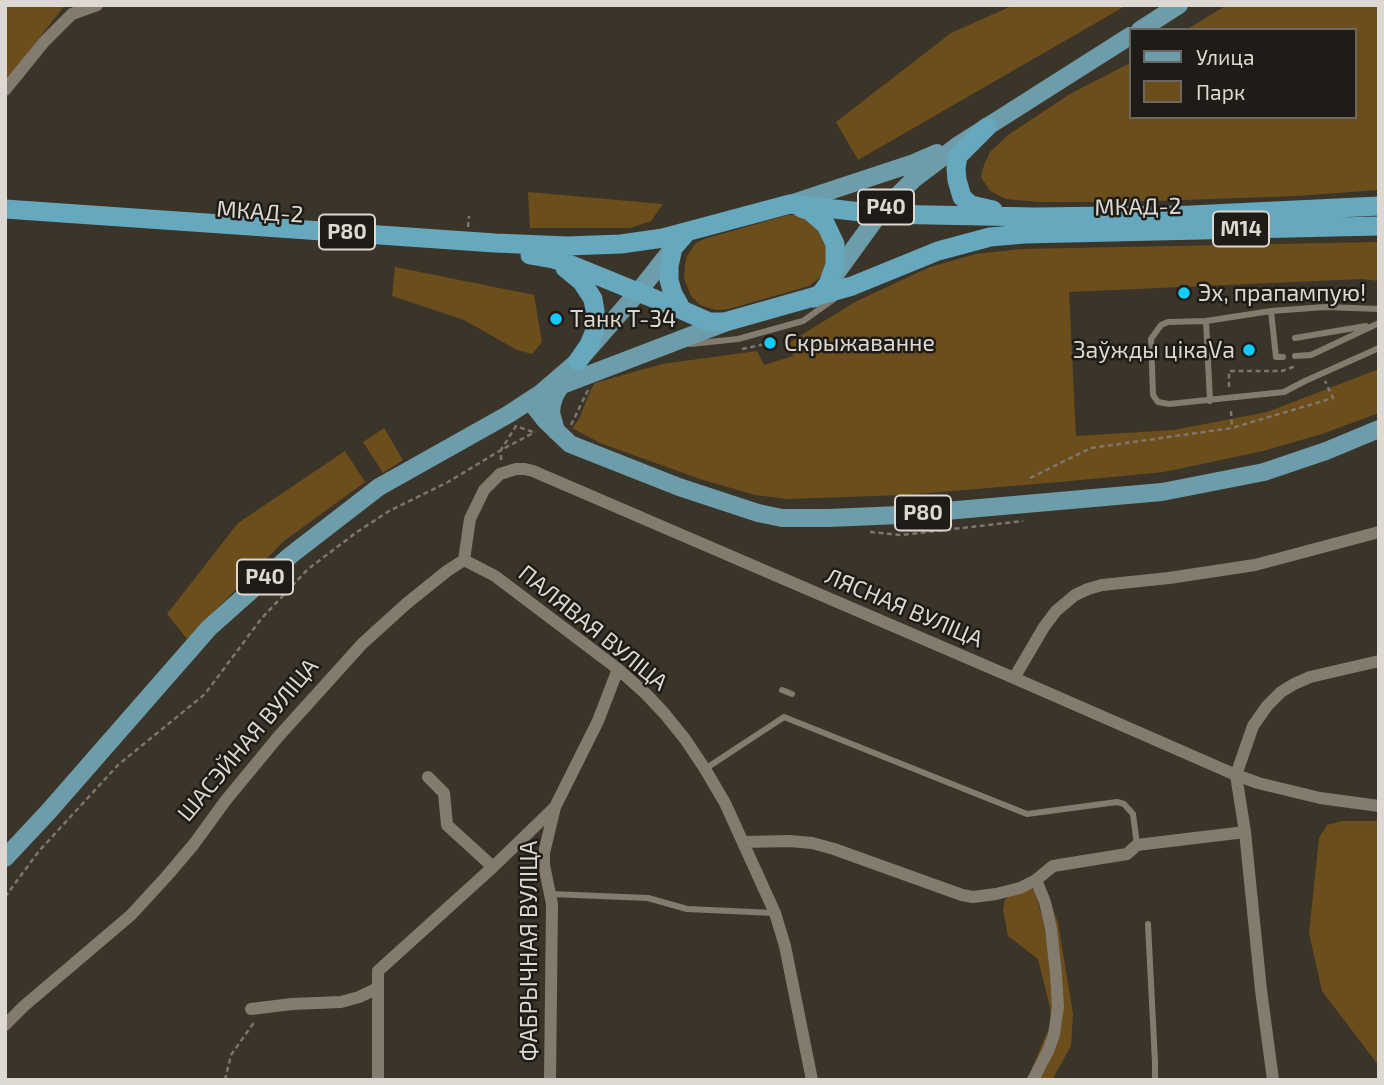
<!DOCTYPE html>
<meta charset="utf-8">
<style>
body{margin:0}
#map{position:relative;width:1384px;height:1085px;overflow:hidden;background:#3b3429;font-family:"Exo 2",sans-serif}
canvas{display:block}
.frame{position:absolute;inset:0;border:7px solid #ddd8d1;pointer-events:none}
.legend{position:absolute;left:1129px;top:28px;width:228px;height:91px;box-sizing:border-box;background:#1f1c17;border:2px solid #6b6761;margin:0;padding:9px 12px;list-style:none;font-size:21px;color:#ddd8d1}
.legend li{display:flex;align-items:center;gap:14px;height:35px}
.legend b{width:35px;border:2px solid #6b6761}
</style>
<div id="map">
<canvas width="1384" height="1085"></canvas>
<div class="frame"></div>
<ul class="legend">
<li><b style="height:9px;background:#6d9daa"></b>Улица</li>
<li><b style="height:19px;background:#6c4e1d"></b>Парк</li>
</ul>
</div>
<script>
const g = document.querySelector('canvas').getContext('2d');
g.lineJoin = 'round';
function fillPath(path, color) { g.fillStyle = color; g.fill(path, 'evenodd'); }
const toPath = rows => new Path2D(rows.map(r => 'M' + r).join(''));
function stroke(path, color, width, dash) { g.strokeStyle = color; g.lineWidth = width; g.lineCap = dash ? 'butt' : 'round'; g.setLineDash(dash || []); g.stroke(path); }
function write(font, color, halo, rows, align = 'center') {
  g.font = font + ' "Exo 2",sans-serif'; g.lineWidth = 5; g.setLineDash([]); g.textBaseline = 'middle'; g.strokeStyle = halo; g.fillStyle = color; for (const [text, x, y, turn = 0] of rows) {
    g.save(); g.translate(x, y); g.rotate((+turn || 0) * Math.PI / 180); g.textAlign = isNaN(turn) ? turn : align; if (halo) g.strokeText(text, 0, 0); g.fillText(text, 0, 0); g.restore();
  }
}
const green = toPath([
 [5,5,65,5,5,82],
 [1014,5,1127,5,858,160,836,122,951,33],
 [1227,5,1379,5,1379,190,1296,196,1127,202,1040,202,1006,199,990,191,981,177,984,165,990,152,1008,135,1070,94,1130,63,1130,117,1354,117,1354,30,1186,30],
 [528,192,663,204,651,221,630,228,530,228],
 [788,215,796,215,811,221,828,241,825,271,818,279,809,286,729,309,716,310,700,305,691,296,684,278,685,264,687,256,696,243,704,239],
 [1379,242,1379,281,1362,279,1069,292,1076,436,1174,430,1267,412,1379,369,1379,413,1322,434,1263,451,1164,472,1060,482,904,495,787,499,755,495,700,479,600,443,572,428,579,419,591,389,595,383,662,364,757,351,764,365,793,356,790,342,855,302,930,267,976,254,1021,249],
 [395,267,534,295,542,342,532,354,517,350,464,320,392,296],
 [384,428,403,460,383,473,363,442],
 [345,451,365,482,284,541,187,639,167,614,238,523],
 [1342,821,1379,821,1379,1066,1322,991,1309,933,1319,838,1327,825],
 [1027,888,1032,889,1035,892,1042,917,1046,938,1053,1003,1051,1022,1046,1047,1040,1061,1029,1080,1026,1080,1030,1073,1051,1023,1050,1007,1038,959,1008,936,1003,910,1005,900,1012,893],
 [1049,897,1058,923,1073,1014,1071,1046,1052,1080,1038,1080,1047,1067,1062,1024,1063,1004]
]);
const path = toPath([
 [468,227,469,216],
 [742,349,770,343,770,340],
 [1229,387,1229,371,1282,371,1296,366],
 [1231,411,1232,428],
 [571,425,588,390],
 [501,460,501,450,516,426,533,432],
 [1030,478,1091,448,1232,428,1333,398,1325,381],
 [870,532,901,535,1023,521],
 [5,897,39,851,118,765,205,694,261,619,308,569,357,532,389,511,448,482,501,450,535,432],
 [225,1080,231,1055,255,1021]
]);
const service = toPath([
 [1379,309,1325,307,1271,311,1206,321,1168,322,1161,325,1151,339,1153,395,1158,402,1169,404,1284,392,1305,381,1379,348],
 [1271,311,1276,357,1283,357],
 [1206,321,1210,401],
 [1295,338,1366,326],
 [690,344,738,339,803,321,834,299],
 [1295,356,1311,355,1379,323],
 [782,690,792,694],
 [705,769,784,717,1027,814,1117,802,1124,804,1133,814,1137,845],
 [551,894,648,898,687,909,774,913],
 [1148,924,1155,1062,1155,1080]
]);
const minor = toPath([
 [5,90,44,42,72,14,97,5],
 [464,560,495,576,618,669,646,694,664,713,685,739,705,769,725,803,775,913,785,946,812,1080],
 [1379,661,1310,677,1294,684,1281,692,1267,706,1253,726,1236,775,1258,783,1320,798,1379,806],
 [1014,678,1044,627,1056,611,1075,595,1088,589,1102,585,1169,578,1255,565,1379,532],
 [428,777,444,793,447,825,493,867],
 [744,842,790,841,812,843,834,849,962,895,973,897,996,894,1020,888,1036,880,1045,902,1051,929,1056,975,1058,1007,1054,1035,1048,1051,1033,1080],
 [1036,880,1053,866,1127,854,1137,845,1245,832],
 [251,1009,292,1004,341,1002,359,997,378,988],
 [5,1025,24,1006,131,915,166,877,194,844,226,800,278,737,362,644,406,604,447,571,464,560,470,519,484,490,500,474,516,469,525,469,533,471,1014,678,1236,775,1245,832,1261,990,1273,1080],
 [378,1080,378,971,493,867,555,807],
 [550,1080,552,904,544,865,544,853,555,807,598,721,618,669]
]);
const primary = toPath([
 [1140,30,1179,5],
 [790,204,914,163,937,153],
 [832,279,879,214,915,178,960,144,1130,36],
 [554,388,724,323],
 [530,401,545,420,570,444,679,487,758,513,782,518,828,518,900,515,1162,492,1264,472,1326,451,1379,429],
 [556,431,551,413,552,404,555,395,561,385],
 [5,858,49,811,209,628,291,555,379,487,509,414,541,393,578,361,639,291,673,248]
]);
const trunk = toPath([
 [987,127,958,156,956,168,957,180,962,197,971,205,993,210],
 [801,208,810,211,826,225,835,244,835,265,828,284,822,292,814,298],
 [5,209,495,243,567,246,621,244,663,238,790,204,879,214,1035,217,1191,215,1379,206],
 [687,232,673,248,669,266,669,280,673,294,682,310,709,322,725,322,852,286,938,251,990,237,1024,234,1379,226],
 [530,255,553,259,569,264,682,310],
 [565,268,582,282,593,299,596,317,594,333,589,345,578,361]
]);
const markers = [
 [1184,293,7,"#12cafb"],
 [556,319,7,"#12cafb"],
 [770,343,7,"#12cafb"],
 [1249,350,7,"#12cafb"]
];
const shields = [
 [886,207,56],
 [1241,229,56],
 [347,232,56],
 [923,513,56],
 [265,577,56]
];
const shieldNames = [
 ["Р40",886,207],
 ["М14",1241,229],
 ["Р80",347,232],
 ["Р80",923,513],
 ["Р40",265,577]
];
const streetNames = [
 ["МКАД-2",1138,207,-1],
 ["МКАД-2",260,212,4],
 ["ЛЯСНАЯ ВУЛІЦА",904,608,23],
 ["ПАЛЯВАЯ ВУЛІЦА",593,628,39],
 ["ШАСЭЙНАЯ ВУЛІЦА",248,740,-50],
 ["ФАБРЫЧНАЯ ВУЛІЦА",529,951,-90]
];
const poiNames = [
 ["Эх, прапампую!",1198,293],
 ["Танк Т-34",570,319],
 ["Скрыжаванне",784,343],
 ["Заўжды цікаVа",1235,350,"right"]
];
fillPath(green, '#6c4e1d');
stroke(path, '#7d766d', 2.5, [5, 3.5]);
stroke(service, '#847b6f', 6);
stroke(minor, '#847b6f', 12);
stroke(primary, '#6d9daa', 18);
stroke(trunk, '#66a8be', 19);
for (const [x, y, r, color] of markers) { const dot = new Path2D(); dot.arc(x, y, r, 0, 2 * Math.PI); g.fillStyle = color; g.fill(dot); stroke(dot, '#1f1c17', 2.5); }
for (const [x, y, w] of shields) { const box = new Path2D(); box.roundRect(x - w / 2, y - 17.5, w, 35, 5); g.fillStyle = '#1f1c17'; g.fill(box); stroke(box, '#ddd8d1', 2); }
write('bold 21px', '#ddd8d1', null, shieldNames);
write('23px', '#ddd8d1', '#1f1c17', streetNames);
write('23px', '#ddd8d1', '#1f1c17', poiNames, 'left');
</script>
